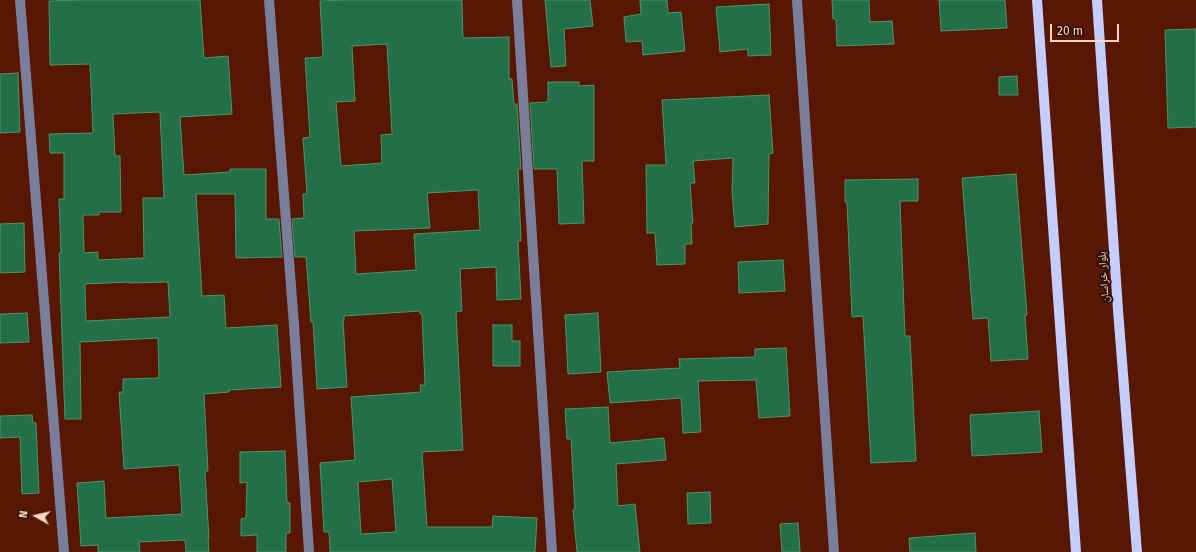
<!DOCTYPE html>
<meta charset="utf-8">
<style>
body{margin:0}
#map{position:relative;width:1196px;height:552px;overflow:hidden;background:#581703;font-family:"Fira Sans",sans-serif}
canvas{display:block}
.north{position:absolute;left:16px;top:496px;width:40px;height:40px;-webkit-text-stroke:3px #2b0f07;paint-order:stroke;rotate:278deg;font-size:11px;font-weight:700;line-height:16px;text-align:center;color:#ffd5c9}
.north::after{content:'';display:block;margin:auto;width:14px;height:18px;background:#ffd5c9;clip-path:polygon(50% 0,100% 100%,50% 72%,0 100%)}
.scale{position:absolute;left:1050px;top:24px;width:69px;height:18px;box-sizing:border-box;border:2px solid #ffd5c9;border-top:0;padding-left:5px;font-size:12px;line-height:14px;white-space:nowrap;color:#ffd5c9;-webkit-text-stroke:3px #2b0f07;paint-order:stroke}
</style>
<div id="map">
<canvas width="1196" height="552"></canvas>
<div class="north">N</div>
<div class="scale">20 m</div>
</div>
<script>
const g = document.querySelector('canvas').getContext('2d');
g.lineJoin = 'round';
function fillPath(path, color) { g.fillStyle = color; g.fill(path, 'evenodd'); }
const toPath = rows => new Path2D(rows.map(r => 'M' + r).join(''));
function stroke(path, color, width, dash) { g.strokeStyle = color; g.lineWidth = width; g.lineCap = dash ? 'butt' : 'round'; g.setLineDash(dash || []); g.stroke(path); }
function write(font, color, halo, rows, align = 'center') {
  g.font = font + ' "Fira Sans","Noto Naskh Arabic",sans-serif'; g.lineWidth = 4; g.setLineDash([]); g.textBaseline = 'middle'; g.strokeStyle = halo; g.fillStyle = color; for (const [text, x, y, turn = 0] of rows) {
    g.save(); g.translate(x, y); g.rotate((+turn || 0) * Math.PI / 180); g.textAlign = isNaN(turn) ? turn : align; if (halo) g.strokeText(text, 0, 0); g.fillText(text, 0, 0); g.restore();
  }
}
const building = toPath([
 [78,0,200,0,204,58,228,56,232,114,180,117,184,175,230,172,230,169,266,169,266,219,279,219,282,257,236,258,235,194,196,194,202,296,224,295,226,328,277,325,281,387,229,390,229,392,204,394,208,471,205,471,209,539,208,539,209,552,186,552,185,540,139,542,140,552,98,552,98,545,81,546,77,483,104,481,106,518,182,514,179,465,124,469,119,392,123,392,123,379,159,378,158,338,80,342,81,419,65,419,59,253,61,253,59,199,64,199,64,153,50,153,49,134,93,133,90,64,50,65,49,1,78,0],
 [160,112,164,198,143,198,144,258,98,260,98,252,84,253,83,215,99,215,99,212,121,212,120,156,115,156,113,114,160,112],
 [129,282,129,283,168,282,170,317,86,321,85,284,129,282],
 [343,0,462,0,463,38,509,37,509,79,512,79,514,104,517,104,521,169,518,169,521,241,518,241,521,299,497,300,496,267,460,269,462,311,456,312,463,450,422,452,427,527,492,527,493,516,537,518,535,552,330,552,329,532,324,532,320,463,355,460,351,397,421,392,420,385,425,385,422,314,420,314,420,311,344,316,344,320,343,320,347,387,317,389,313,322,311,322,306,257,295,257,292,219,304,218,303,194,307,194,303,138,310,137,305,58,323,57,320,1,343,0],
 [387,44,392,134,381,135,382,163,341,166,336,102,355,101,352,46,387,44],
 [478,190,480,230,414,234,416,270,356,274,354,231,430,228,427,193,478,190],
 [392,479,396,532,361,534,358,482,392,479],
 [545,0,590,0,593,26,564,29,566,66,551,67,545,0],
 [640,0,667,0,668,13,681,12,685,51,643,55,642,41,626,42,624,17,641,14,640,0],
 [832,0,869,0,870,22,892,21,894,44,837,46,836,19,833,19,832,0],
 [939,0,1005,0,1007,28,941,31,939,0],
 [769,4,771,55,748,56,748,49,720,52,716,7,769,4],
 [1196,29,1196,127,1168,128,1165,30,1196,29],
 [18,73,20,132,0,133,0,74,18,73],
 [1017,76,1018,95,999,95,999,77,1017,76],
 [548,82,579,82,579,86,594,85,594,161,582,161,584,223,559,224,557,169,534,169,530,103,548,102,548,82],
 [769,95,773,153,769,154,768,224,735,227,732,192,733,158,693,161,695,183,690,183,693,223,691,223,692,244,685,244,685,264,657,265,655,233,647,233,646,165,666,165,662,100,769,95],
 [1016,174,1027,315,1025,315,1028,359,991,361,988,318,973,319,962,178,1016,174],
 [918,179,918,201,900,201,905,336,910,336,916,461,871,463,863,316,852,317,847,202,845,202,845,180,918,179],
 [24,223,25,272,0,273,0,224,24,223],
 [783,260,785,291,739,293,738,262,783,260],
 [27,313,29,342,0,343,0,314,27,313],
 [598,313,601,372,568,374,565,315,598,313],
 [493,325,512,325,512,341,520,341,520,366,493,366,493,325],
 [786,348,790,416,759,418,756,380,698,381,701,432,683,433,681,398,610,403,607,372,680,368,679,359,755,357,755,349,786,348],
 [608,407,610,443,664,438,666,460,616,464,618,506,635,504,640,552,577,552,573,510,575,510,571,439,567,439,565,409,608,407],
 [1039,411,1042,452,972,456,970,415,1039,411],
 [32,415,33,423,36,423,39,493,22,494,20,437,0,438,0,416,32,415],
 [285,451,287,503,290,503,290,533,286,533,286,552,257,552,257,535,241,536,241,519,246,518,247,482,240,483,240,452,285,451],
 [710,492,711,523,688,524,687,493,710,492],
 [798,523,800,552,782,552,780,524,798,523],
 [975,533,976,552,910,552,909,538,975,533]
]);
const minor = toPath([
 [20,0,64,552],
 [269,0,294,325,309,552],
 [517,0,552,552],
 [797,0,834,552]
]);
const major = toPath([
 [1037,0,1076,552],
 [1097,0,1118,310,1137,552]
]);
const streetNames = [
 ["بلوار خراسان",1104,277,-94]
];
fillPath(building, '#237048');
stroke(building, '#4a946a', 1);
stroke(minor, '#797e9b', 10);
stroke(major, '#c4cdfd', 10);
write('11px', '#ffd5c9', '#2b0f07', streetNames);
</script>
